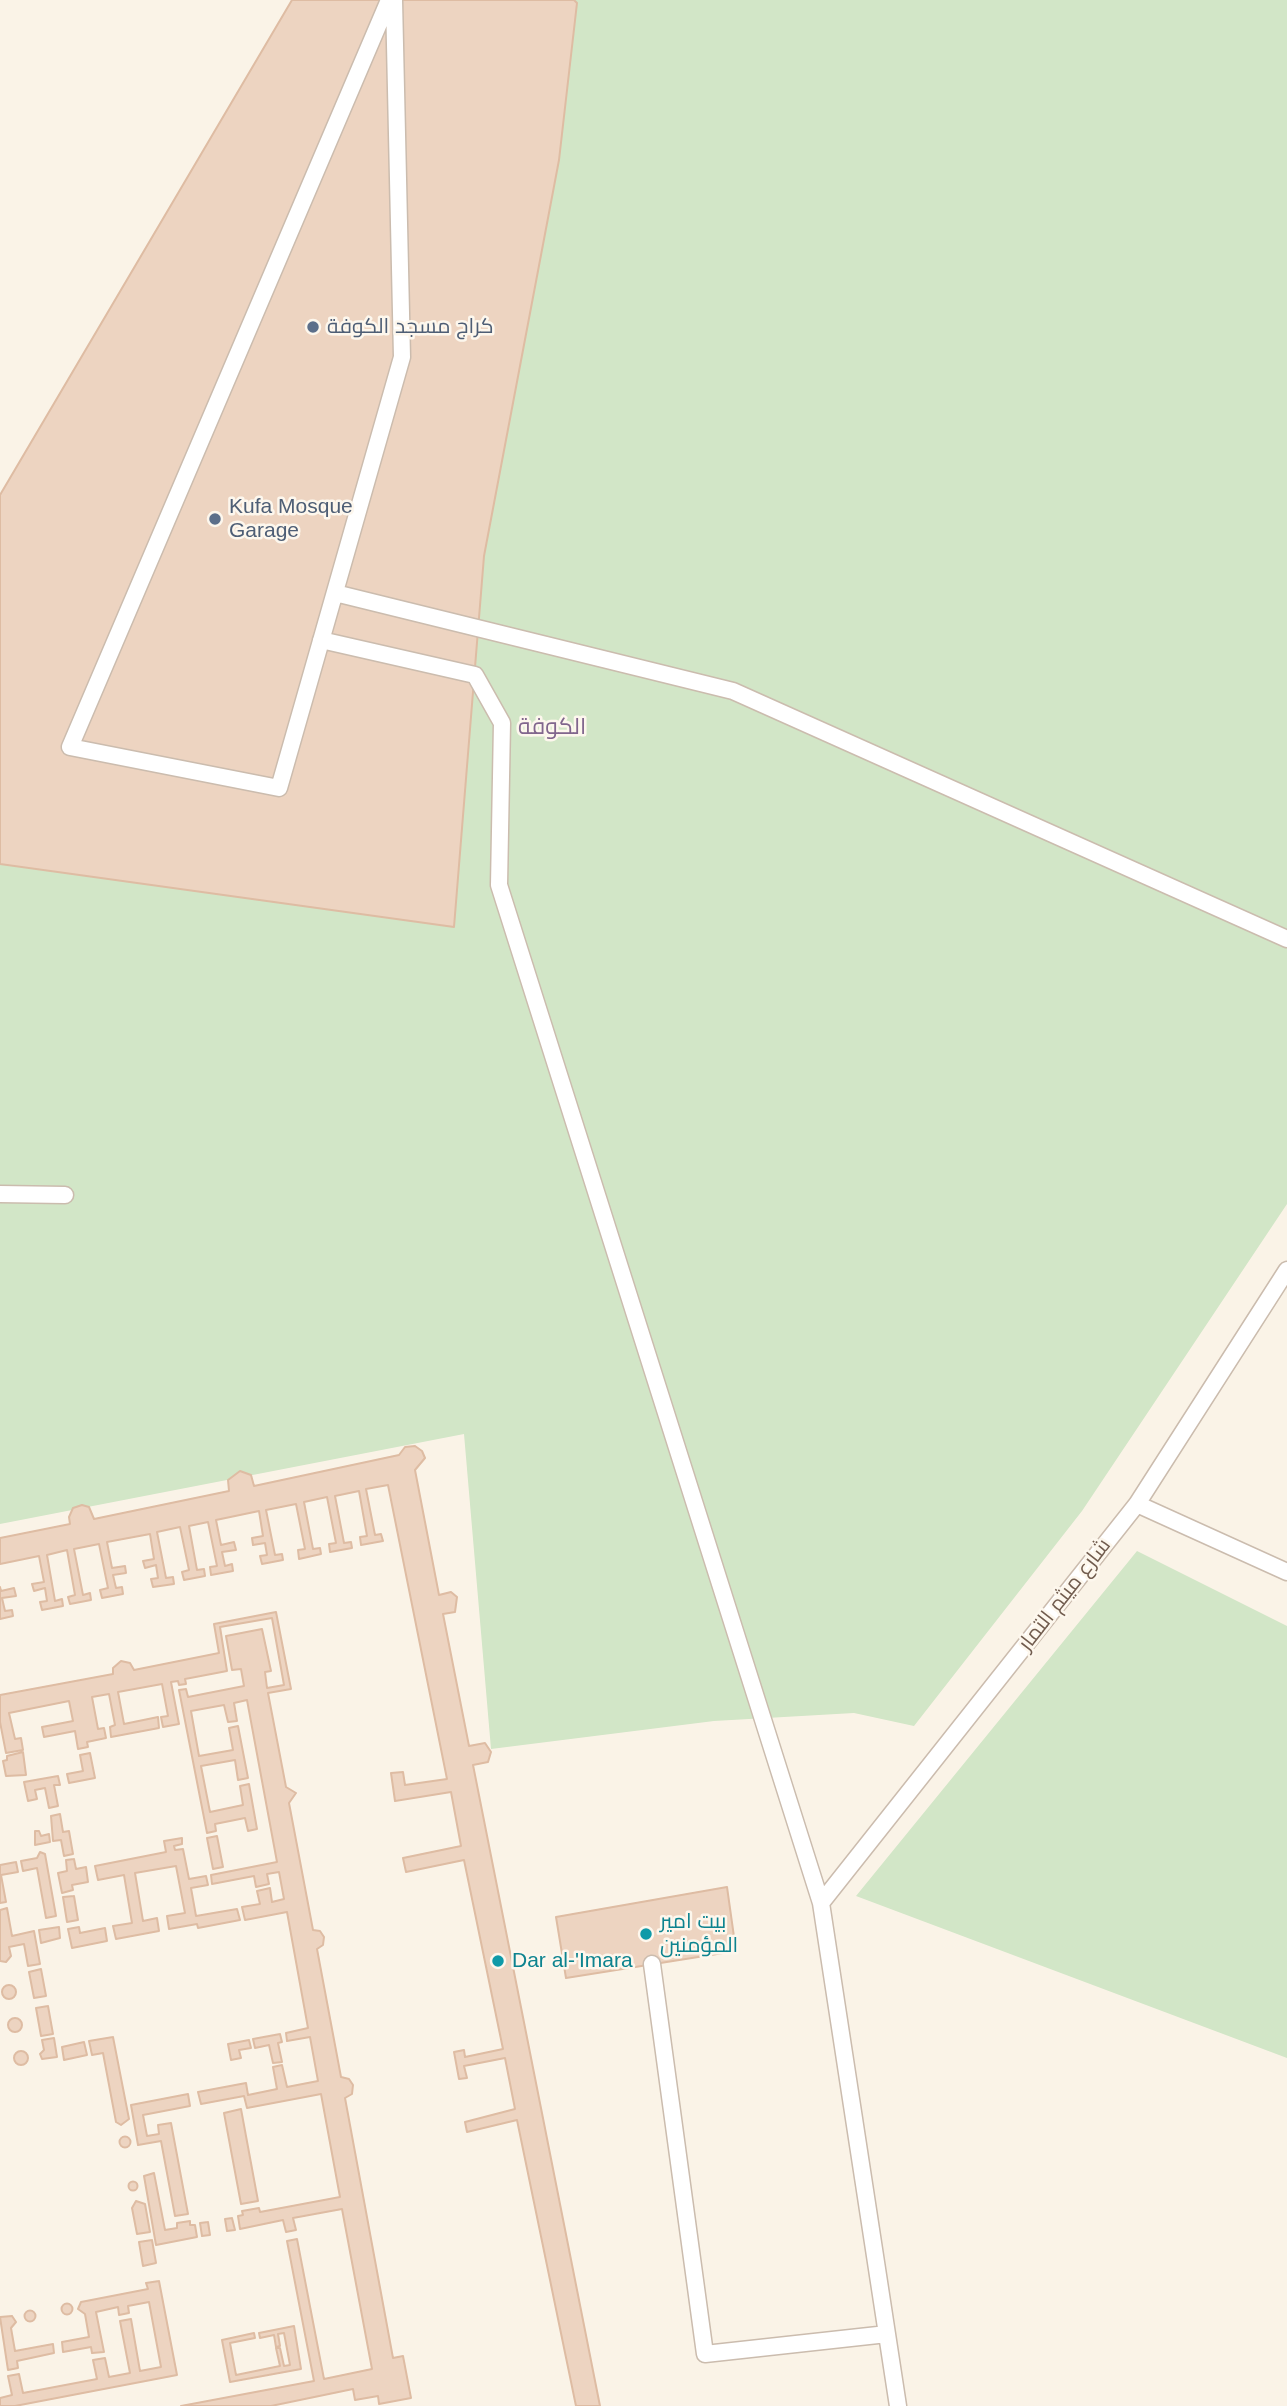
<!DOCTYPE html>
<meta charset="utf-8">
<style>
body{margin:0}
canvas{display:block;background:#faf3e7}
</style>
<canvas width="1287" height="2406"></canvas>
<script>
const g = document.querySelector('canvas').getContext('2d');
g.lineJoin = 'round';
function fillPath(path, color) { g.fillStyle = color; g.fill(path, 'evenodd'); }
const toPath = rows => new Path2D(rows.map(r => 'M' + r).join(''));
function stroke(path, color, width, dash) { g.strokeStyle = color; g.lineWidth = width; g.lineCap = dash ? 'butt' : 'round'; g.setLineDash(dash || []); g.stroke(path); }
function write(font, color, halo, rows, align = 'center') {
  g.font = font + ' Arial,Cairo,sans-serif'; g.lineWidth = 5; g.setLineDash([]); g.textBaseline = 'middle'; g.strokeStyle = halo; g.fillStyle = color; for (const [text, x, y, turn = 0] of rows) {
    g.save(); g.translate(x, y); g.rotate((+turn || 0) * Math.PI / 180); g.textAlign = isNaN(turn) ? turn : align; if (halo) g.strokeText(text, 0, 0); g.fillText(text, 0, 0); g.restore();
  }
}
const green = toPath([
 [574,0,1287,0,1287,1204,1082,1511,914,1726,854,1713,714,1721,491,1749,464,1434,0,1524,0,864,454,926,484,557,559,160,577,3],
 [1137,1551,1287,1626,1287,2058,856,1896]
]);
const building = toPath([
 [292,0,574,0,577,3,559,160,484,556,454,927,0,864,0,495,292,0],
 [415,1446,422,1451,425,1458,415,1470,439,1595,451,1592,457,1597,455,1612,443,1614,469,1746,485,1743,491,1752,488,1762,473,1765,600,2406,576,2406,517,2120,467,2132,465,2122,515,2109,505,2058,464,2066,467,2078,459,2079,454,2052,464,2050,465,2057,503,2049,464,1860,406,1872,403,1858,461,1846,451,1792,395,1801,391,1773,403,1772,405,1785,447,1779,388,1485,366,1489,375,1535,381,1534,383,1541,361,1545,360,1537,367,1536,359,1491,335,1496,344,1543,351,1542,352,1548,330,1552,329,1544,336,1543,327,1497,304,1502,313,1549,320,1548,321,1554,299,1559,298,1550,305,1549,296,1504,266,1510,275,1555,282,1554,283,1560,262,1564,260,1556,267,1555,265,1543,253,1545,252,1538,263,1536,259,1511,216,1520,221,1545,234,1542,236,1550,222,1552,225,1566,232,1564,233,1571,211,1575,210,1567,217,1566,208,1522,189,1526,197,1570,204,1569,205,1576,184,1580,182,1572,189,1570,180,1527,157,1532,166,1578,173,1577,174,1584,153,1587,151,1579,158,1578,156,1565,145,1568,143,1561,154,1559,150,1534,107,1542,112,1568,125,1566,126,1573,113,1575,116,1588,122,1587,123,1594,102,1598,100,1590,108,1588,99,1544,74,1549,83,1595,90,1593,91,1600,70,1604,68,1597,75,1595,67,1550,47,1555,55,1601,62,1599,63,1606,42,1610,40,1602,47,1601,45,1588,34,1591,32,1584,44,1582,39,1556,0,1564,0,1538,70,1524,69,1517,73,1508,82,1505,89,1507,94,1519,229,1491,228,1480,240,1471,251,1475,254,1486,399,1455,405,1447,415,1446],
 [0,1587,1,1591,14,1588,16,1596,2,1598,5,1611,12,1610,13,1616,0,1619,0,1587],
 [276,1612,291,1689,268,1693,286,1787,296,1793,289,1803,313,1930,320,1931,324,1937,323,1945,317,1949,341,2077,349,2079,353,2085,352,2094,345,2098,393,2358,403,2356,411,2398,379,2404,378,2396,355,2400,353,2389,271,2406,181,2406,314,2381,287,2241,297,2239,324,2379,372,2369,342,2209,293,2218,296,2230,286,2232,283,2220,240,2229,238,2216,243,2215,242,2211,259,2208,260,2212,340,2197,321,2094,247,2108,244,2096,201,2104,198,2092,246,2083,248,2095,277,2089,273,2067,282,2065,287,2087,318,2081,310,2037,287,2041,286,2033,308,2028,287,1912,245,1920,242,1907,260,1904,257,1891,270,1888,272,1902,284,1899,279,1872,267,1874,269,1884,256,1887,254,1876,212,1884,211,1875,277,1862,247,1700,234,1703,237,1721,228,1722,224,1705,191,1711,199,1756,233,1750,229,1728,238,1726,248,1778,238,1780,235,1760,201,1766,210,1812,243,1805,240,1786,249,1784,257,1829,248,1831,245,1818,215,1824,216,1831,207,1833,179,1690,186,1689,188,1697,244,1686,241,1669,232,1670,226,1636,262,1629,271,1671,265,1672,267,1688,284,1685,272,1618,220,1627,227,1671,185,1679,186,1684,179,1685,178,1681,171,1682,179,1724,163,1727,161,1717,168,1716,162,1684,118,1692,124,1724,158,1717,159,1728,111,1737,110,1727,115,1725,109,1694,92,1697,98,1729,104,1728,106,1738,87,1742,88,1747,78,1749,75,1731,44,1737,42,1727,73,1721,69,1701,9,1713,15,1739,21,1738,23,1750,6,1753,0,1722,0,1695,113,1674,113,1668,121,1661,130,1663,134,1670,219,1653,214,1624,276,1612],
 [23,1752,26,1775,6,1776,3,1761,7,1760,7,1756,23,1752],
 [90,1753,95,1778,69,1783,67,1774,83,1771,80,1755,90,1753],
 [58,1776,60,1785,54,1785,58,1806,49,1808,45,1788,35,1790,37,1799,28,1801,24,1782,58,1776],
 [60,1814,63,1832,69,1831,73,1854,64,1856,61,1840,53,1841,51,1816,60,1814],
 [35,1831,39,1831,41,1836,49,1834,50,1842,35,1845,35,1831],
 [217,1836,223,1867,213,1869,207,1838,217,1836],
 [182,1838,182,1844,174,1846,175,1850,183,1849,189,1879,206,1876,208,1885,191,1888,196,1916,237,1909,240,1920,198,1928,197,1924,169,1929,167,1916,185,1913,176,1866,135,1873,143,1921,157,1918,159,1931,116,1939,113,1926,132,1923,124,1875,98,1880,95,1866,166,1852,164,1841,182,1838],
 [40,1852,45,1854,56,1916,46,1918,37,1868,23,1871,21,1861,37,1858,40,1852],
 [74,1859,76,1869,86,1867,88,1882,72,1885,73,1890,62,1893,58,1873,67,1871,66,1860,74,1859],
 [16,1862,18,1872,1,1875,6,1902,0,1903,0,1865,16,1862],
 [727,1887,736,1951,566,1978,556,1917,727,1887],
 [74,1896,78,1920,67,1922,63,1897,74,1896],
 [7,1908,12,1936,34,1931,40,1964,28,1966,24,1944,9,1947,11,1956,6,1962,0,1961,0,1910,7,1908],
 [59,1927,60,1938,41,1943,39,1930,59,1927],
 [79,1927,80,1933,105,1928,107,1941,72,1948,68,1929,79,1927],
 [41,1969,46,1996,34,1998,29,1972,41,1969],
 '2 1992a7 7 0 1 1 14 0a7 7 0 1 1-14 0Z',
 [48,2006,53,2034,41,2036,36,2008,48,2006],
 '8 2025a7 7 0 1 1 14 0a7 7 0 1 1-14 0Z',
 [280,2034,282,2042,278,2043,282,2062,273,2063,269,2045,255,2048,253,2039,280,2034],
 [113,2037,129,2119,121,2125,116,2122,103,2053,92,2055,89,2041,113,2037],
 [54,2038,57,2057,42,2059,40,2054,44,2050,42,2040,54,2038],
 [249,2040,251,2048,239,2050,241,2058,231,2060,228,2044,249,2040],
 [84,2042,87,2055,64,2060,62,2047,84,2042],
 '14 2058a7 7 0 1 1 14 0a7 7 0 1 1-14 0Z',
 [188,2094,190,2106,143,2115,147,2136,159,2134,158,2125,171,2123,188,2214,175,2216,161,2141,138,2145,131,2105,188,2094],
 [241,2109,258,2201,241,2204,224,2113,241,2109],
 '119.5 2142a5.5 5.5 0 1 1 11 0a5.5 5.5 0 1 1-11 0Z',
 [154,2173,165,2230,177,2228,177,2223,190,2221,190,2225,195,2225,197,2237,156,2245,144,2176,154,2173],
 '128.5 2186a4.5 4.5 0 1 1 9 0a4.5 4.5 0 1 1-9 0Z',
 [136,2201,145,2204,150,2232,137,2234,132,2208,136,2201],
 [232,2218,235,2230,227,2231,225,2219,232,2218],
 [208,2222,210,2235,202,2236,200,2223,208,2222],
 [152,2240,156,2263,143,2266,139,2242,152,2240],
 [159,2281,177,2375,15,2406,0,2406,0,2398,12,2395,8,2376,19,2374,23,2393,97,2379,93,2360,105,2358,109,2377,130,2373,120,2321,131,2319,140,2371,161,2367,149,2302,128,2306,129,2313,119,2315,118,2307,96,2312,104,2352,92,2353,91,2347,63,2352,62,2342,89,2337,85,2314,78,2309,81,2302,148,2289,146,2283,159,2281],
 '61.5 2309a5.5 5.5 0 1 1 11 0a5.5 5.5 0 1 1-11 0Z',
 '24.5 2316a5.5 5.5 0 1 1 11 0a5.5 5.5 0 1 1-11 0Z',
 [12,2316,16,2322,11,2328,15,2351,53,2344,54,2353,17,2361,18,2368,8,2370,0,2317,12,2316],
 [294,2326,301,2369,230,2382,222,2340,254,2333,255,2338,230,2343,236,2375,280,2366,276,2348,280,2348,284,2366,290,2365,284,2333,278,2334,280,2346,276,2347,274,2335,260,2338,259,2333,294,2326]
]);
const lane = toPath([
 [389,0,70,747,279,788,402,357,394,0],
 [335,593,733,691,1287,939],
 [321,640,475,675,502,723,499,885,821,1903,898,2406],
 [0,1194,65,1195],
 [1137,1504,1287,1572],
 [821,1903,1137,1504,1287,1270],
 [652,1964,705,2354,887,2334]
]);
const markers = [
 [313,327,7,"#5c6f8a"],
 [215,519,7,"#5c6f8a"],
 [646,1934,7,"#0f9aa8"],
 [498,1961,7,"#0f9aa8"]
];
const serviceNames = [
 ["كراج مسجد الكوفة",327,327],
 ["Kufa Mosque",229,507],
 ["Garage",229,531]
];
const streetNames = [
 ["شارع ميثم التمار",1065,1595,-52]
];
const cultureNames = [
 ["بيت امير",660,1922],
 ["المؤمنين",660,1946],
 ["Dar al-'Imara",512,1961]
];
const neighbourhoodNames = [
 ["الكوفة",552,728]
];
fillPath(green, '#d2e6c7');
fillPath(building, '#edd4c1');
stroke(building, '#debca3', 2);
stroke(lane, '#cbbcae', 19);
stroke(lane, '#fff', 16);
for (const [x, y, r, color] of markers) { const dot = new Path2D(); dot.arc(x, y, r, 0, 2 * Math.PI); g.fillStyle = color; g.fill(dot); stroke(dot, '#fdf7ed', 2.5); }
write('21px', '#4e5e75', '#fdf7ed', serviceNames, 'left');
write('21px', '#715c4e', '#fdf7ed', streetNames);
write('21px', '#0d838f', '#fdf7ed', cultureNames, 'left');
write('23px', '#81668d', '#fdf7ed', neighbourhoodNames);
</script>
